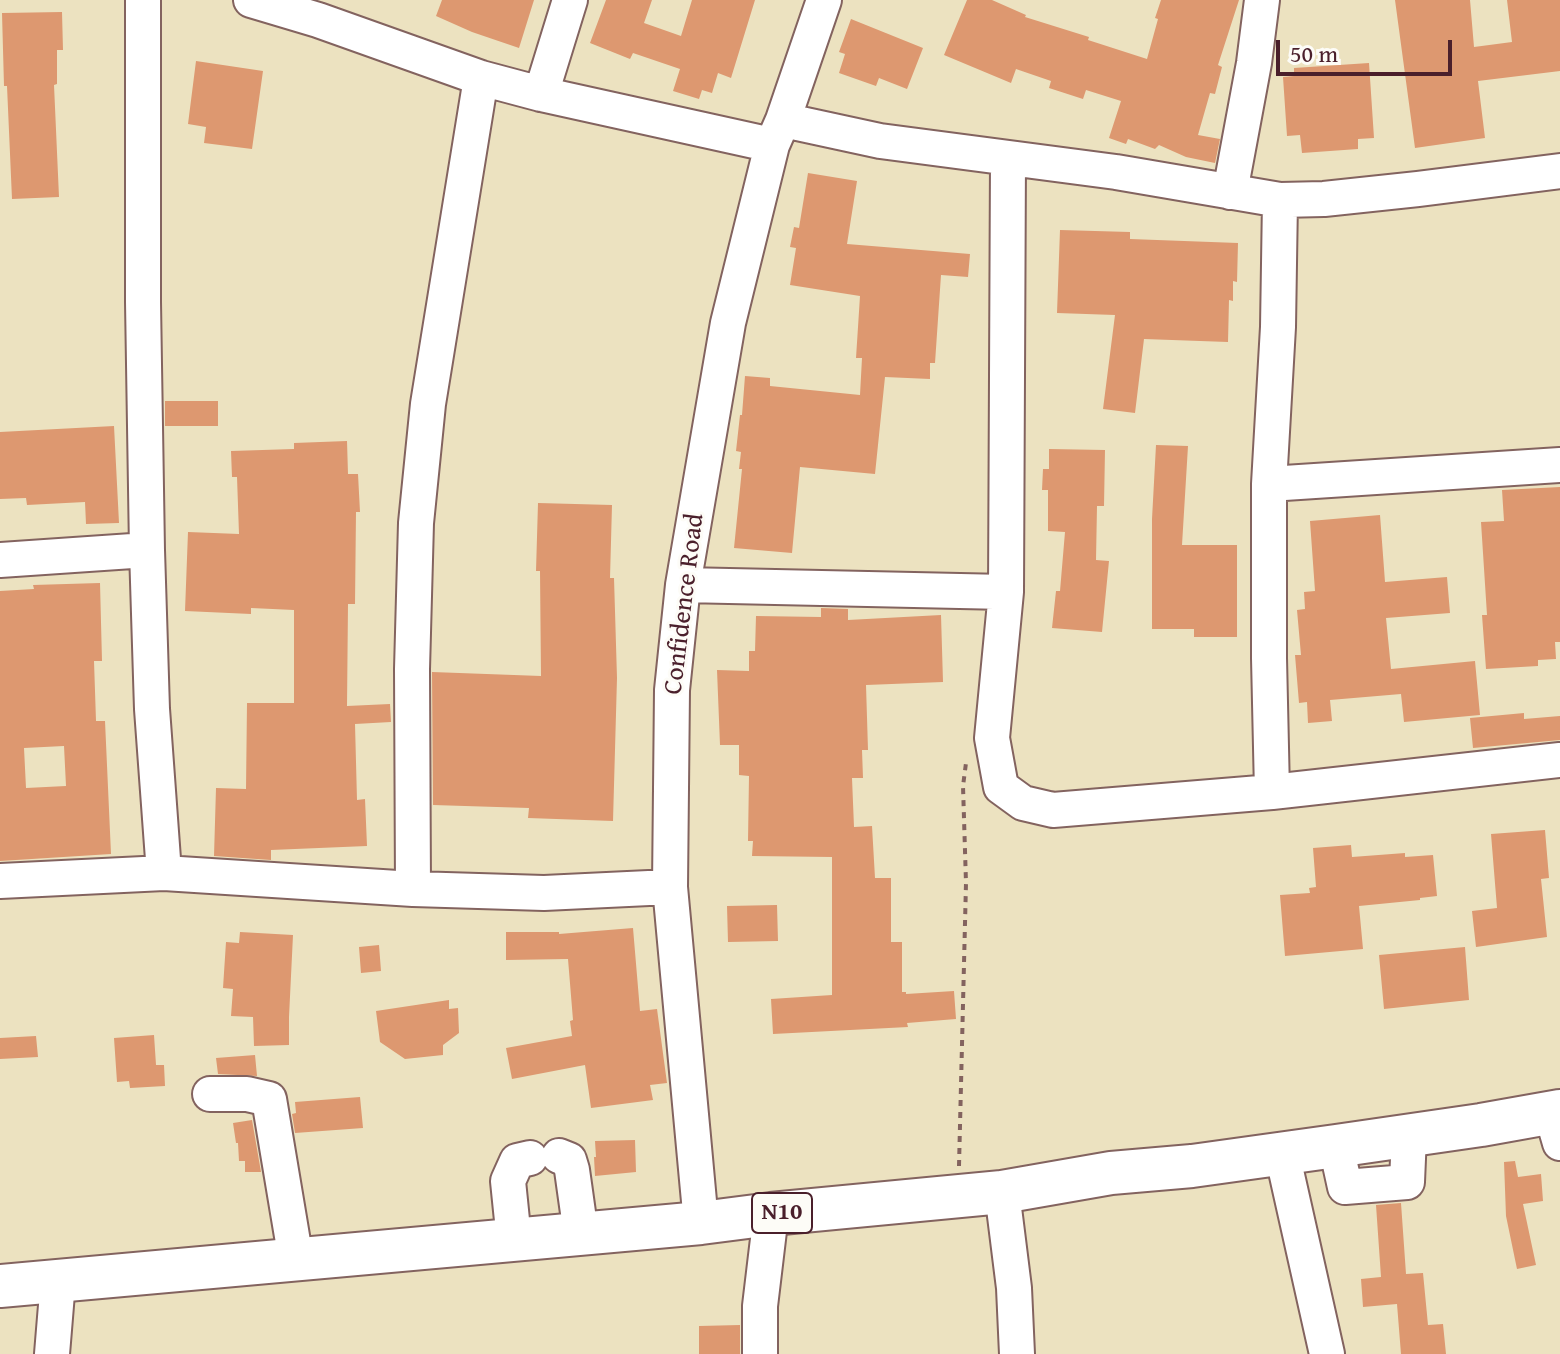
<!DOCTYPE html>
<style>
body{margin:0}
#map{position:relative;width:1560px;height:1354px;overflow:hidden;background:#ece2c0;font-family:"Gentium Book Plus",serif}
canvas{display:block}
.scale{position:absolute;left:1276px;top:40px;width:176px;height:36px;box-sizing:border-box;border:4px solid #4a1f2b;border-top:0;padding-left:10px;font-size:24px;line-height:28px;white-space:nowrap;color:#4a1f2b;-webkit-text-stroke:6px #fdfcf7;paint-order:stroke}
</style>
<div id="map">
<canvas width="1560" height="1354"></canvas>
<div class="scale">50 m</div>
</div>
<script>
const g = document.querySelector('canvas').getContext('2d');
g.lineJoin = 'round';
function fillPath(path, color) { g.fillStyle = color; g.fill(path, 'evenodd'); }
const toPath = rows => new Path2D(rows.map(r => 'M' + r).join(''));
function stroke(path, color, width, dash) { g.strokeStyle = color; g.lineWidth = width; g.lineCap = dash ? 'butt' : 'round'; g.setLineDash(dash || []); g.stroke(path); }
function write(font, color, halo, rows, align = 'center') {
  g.font = font + ' "Gentium Book Plus",serif'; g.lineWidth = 6; g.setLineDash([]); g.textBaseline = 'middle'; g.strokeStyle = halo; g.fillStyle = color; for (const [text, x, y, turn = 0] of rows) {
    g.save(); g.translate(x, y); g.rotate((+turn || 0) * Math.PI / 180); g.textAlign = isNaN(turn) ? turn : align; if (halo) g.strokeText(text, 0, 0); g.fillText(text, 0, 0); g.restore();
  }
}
const building = toPath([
 [442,0,534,0,519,48,472,32,436,16],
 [606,0,652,0,644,23,681,36,692,0,755,0,731,78,718,73,712,93,702,90,699,99,673,91,680,69,633,53,630,59,590,43],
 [967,0,992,0,1026,15,1025,17,1089,37,1088,40,1147,59,1158,19,1155,18,1161,0,1239,0,1218,65,1222,67,1215,94,1210,93,1198,135,1220,139,1215,163,1186,157,1159,145,1155,149,1128,139,1126,144,1109,138,1121,101,1086,90,1083,99,1049,88,1051,81,1016,69,1011,83,944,55],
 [1395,0,1470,0,1474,47,1512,42,1507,0,1560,0,1560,71,1478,81,1485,138,1415,148],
 [62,12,63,50,57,50,57,84,54,85,59,197,12,199,7,86,4,86,2,13],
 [851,19,923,48,907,89,879,78,876,86,839,73,845,54,839,52],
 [196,61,263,71,252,149,204,143,206,127,188,124],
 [1369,63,1374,138,1358,139,1358,149,1302,153,1300,135,1287,136,1283,77,1294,76,1294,68],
 [808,173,857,181,847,244,970,254,968,277,941,275,935,363,930,363,930,379,885,377,875,474,800,467,792,553,734,548,742,469,739,469,741,452,736,451,740,415,742,415,745,376,770,378,770,386,860,395,862,358,856,358,860,296,790,285,796,248,790,247,794,227,799,228],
 [1060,230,1130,232,1130,239,1238,243,1237,282,1233,281,1233,301,1229,300,1228,342,1144,339,1135,413,1103,409,1115,315,1057,313],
 [165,401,218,401,218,426,165,426],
 [114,426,119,523,86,524,85,502,27,505,26,498,0,499,0,432],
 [347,441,348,474,358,474,360,512,356,512,355,604,348,604,347,706,390,704,391,722,355,724,357,800,365,799,367,846,271,850,271,860,214,856,216,788,246,789,247,703,294,703,294,610,251,608,251,614,185,611,188,532,239,534,237,477,232,477,231,451,294,449,294,443],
 [1156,445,1188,446,1182,545,1237,545,1237,637,1194,637,1194,629,1152,629,1152,519],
 [1049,449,1105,450,1104,506,1097,506,1096,560,1109,561,1102,632,1052,628,1056,591,1060,591,1065,532,1048,531,1048,490,1042,490,1043,469,1049,469],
 [1560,487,1560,642,1555,642,1556,659,1538,660,1538,666,1486,669,1482,615,1487,615,1481,522,1504,521,1502,490],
 [538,503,612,505,610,578,614,578,617,678,613,821,528,818,529,808,433,805,432,672,541,676,540,571,536,571],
 [1380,515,1385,582,1447,577,1450,613,1386,618,1391,669,1475,661,1480,715,1404,722,1401,694,1330,700,1332,721,1308,723,1307,702,1299,703,1295,655,1301,655,1297,610,1305,609,1304,592,1315,591,1310,521],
 [100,583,102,661,94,661,96,721,105,721,111,854,0,861,0,591,34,589,33,585],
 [64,746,66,786,26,788,24,748],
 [821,608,848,609,848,620,941,615,943,682,866,685,868,750,862,750,863,778,852,778,854,827,872,826,875,878,891,878,891,942,902,942,902,992,906,992,906,994,954,991,956,1019,907,1023,908,1027,773,1034,771,999,832,995,832,857,752,856,753,841,748,841,749,776,739,775,739,745,720,745,717,670,749,671,749,651,755,651,756,616,821,617],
 [1524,713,1524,719,1560,716,1560,740,1473,748,1470,718],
 [1545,830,1549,878,1541,879,1547,937,1476,947,1472,911,1497,908,1491,834],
 [1351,845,1352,857,1405,853,1405,857,1433,855,1437,896,1420,898,1420,900,1359,906,1363,949,1285,956,1280,895,1310,893,1309,888,1316,887,1313,848],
 [777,905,778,941,728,942,727,906],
 [633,928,640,1011,657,1009,667,1083,650,1085,653,1100,591,1108,585,1065,512,1079,506,1048,572,1036,570,1021,573,1020,568,959,506,960,506,932,559,932,559,934],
 [240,932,293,935,289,1017,289,1045,254,1046,253,1017,231,1016,233,989,223,988,226,942,239,943],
 [379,945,381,971,361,973,359,947],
 [1465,947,1469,1000,1384,1009,1379,955],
 [449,1000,449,1009,458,1008,459,1033,443,1045,443,1055,405,1059,380,1042,376,1011],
 [154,1035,156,1065,164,1065,165,1086,130,1088,129,1081,117,1082,114,1038],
 [36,1036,38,1057,0,1059,0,1038],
 [255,1055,257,1076,218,1074,216,1058],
 [360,1097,363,1128,295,1133,292,1114,296,1113,295,1102],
 [252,1120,261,1172,245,1172,245,1161,239,1161,238,1143,236,1143,233,1123],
 [635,1140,636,1172,595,1176,594,1157,596,1157,595,1141],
 [1515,1161,1518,1177,1541,1174,1543,1201,1523,1204,1536,1265,1517,1269,1506,1216,1504,1162],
 [1401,1203,1406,1274,1423,1273,1428,1325,1443,1324,1446,1354,1401,1354,1397,1304,1363,1307,1361,1279,1381,1277,1376,1205],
 [740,1325,740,1354,699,1354,699,1326]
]);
const path = toPath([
 [959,1166,966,883,963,786,966,763]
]);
const minor = toPath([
 [143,0,143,302,147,550,152,709,164,873],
 [251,0,318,20,481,78,541,94,772,145],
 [541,94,570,0],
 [783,120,880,141,1116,172,1280,200,1324,199,1418,189,1560,171],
 [1008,159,1006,592,992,738,1001,787,1023,803,1053,810,1272,792,1560,760],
 [1230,192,1254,63,1262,0],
 [1269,484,1560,465],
 [0,560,147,550],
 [683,585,1006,592],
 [1272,792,1269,658,1269,484,1278,327,1280,200],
 [0,881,164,873,413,889,544,893,670,887],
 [413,889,412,669,416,523,428,404,481,78],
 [210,1094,247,1094,269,1099,296,1260],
 [1551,1112,1560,1143],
 [1336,1146,1345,1187,1407,1182,1409,1135],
 [1282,1153,1327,1354],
 [559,1156,569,1160,572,1170,581,1234],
 [1002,1192,1014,1288,1017,1354],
 [701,1223,670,887,672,690,683,585,728,323,772,145,783,120,824,0],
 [514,1240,508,1181,517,1161,530,1158],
 [52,1354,58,1281],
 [760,1354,760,1306,771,1214]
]);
const major = toPath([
 [0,1286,701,1223,771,1214,1002,1192,1111,1173,1192,1166,1336,1146,1481,1125,1560,1111]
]);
const shields = [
 [782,1213,60]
];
const shieldNames = [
 ["N10",782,1213]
];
const streetNames = [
 ["Confidence Road",685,604,-83]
];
fillPath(building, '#dd9870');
stroke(minor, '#83635f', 38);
stroke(major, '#83635f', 46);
stroke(path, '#83635f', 4, [6, 6]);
stroke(minor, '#fff', 34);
stroke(major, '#fff', 42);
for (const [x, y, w] of shields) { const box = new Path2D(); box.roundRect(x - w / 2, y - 20, w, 40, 6); g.fillStyle = '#fdfcf7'; g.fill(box); stroke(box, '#4a1f2b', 2); }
write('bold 24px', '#4a1f2b', null, shieldNames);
write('26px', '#4a1f2b', '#fdfcf7', streetNames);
</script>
